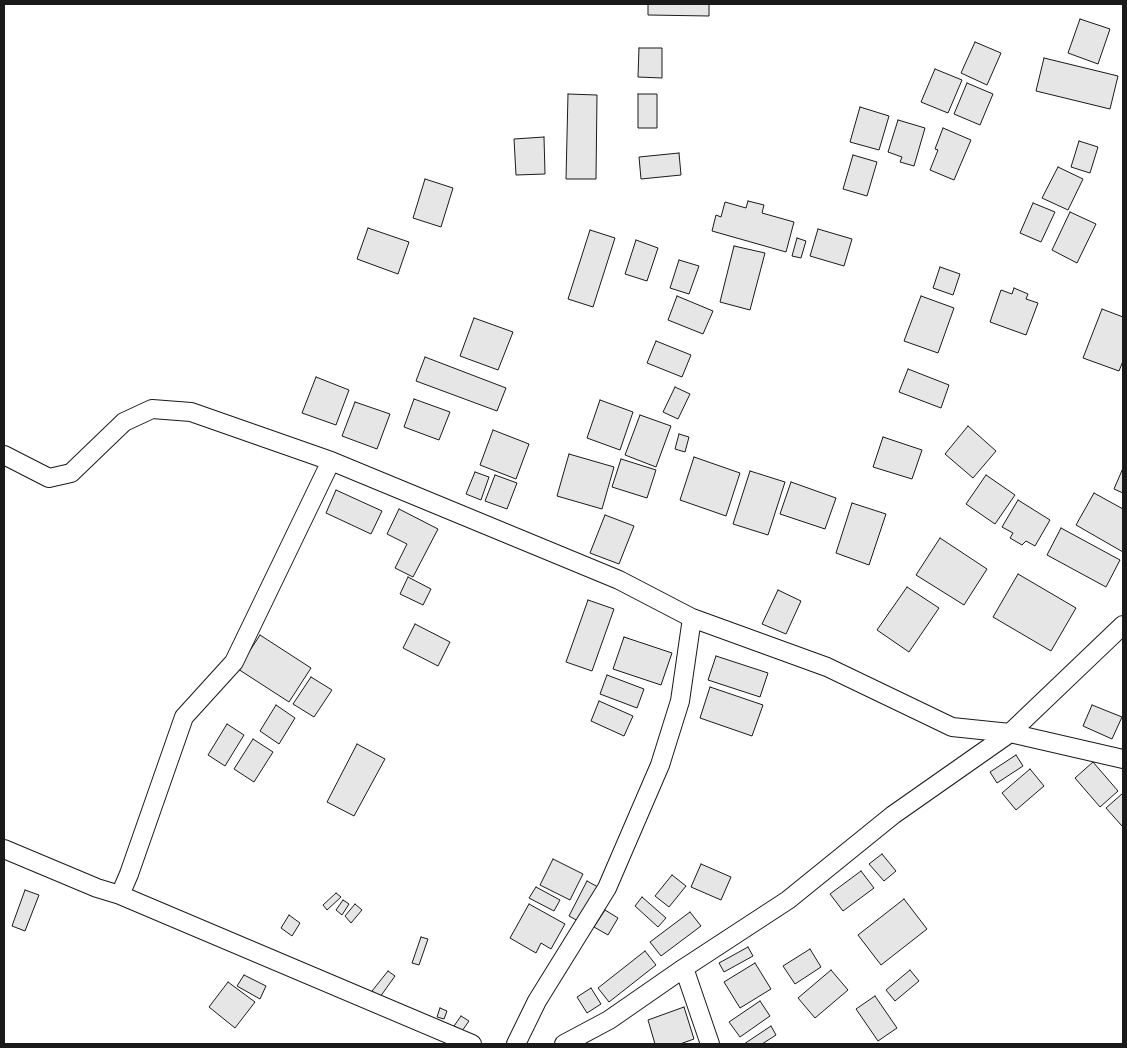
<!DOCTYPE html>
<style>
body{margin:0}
#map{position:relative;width:1127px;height:1048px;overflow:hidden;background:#fff;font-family:"Alegreya Sans",sans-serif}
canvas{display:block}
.frame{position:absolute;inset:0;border:5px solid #1a1a1a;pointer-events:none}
</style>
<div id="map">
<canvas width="1127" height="1048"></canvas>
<div class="frame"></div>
</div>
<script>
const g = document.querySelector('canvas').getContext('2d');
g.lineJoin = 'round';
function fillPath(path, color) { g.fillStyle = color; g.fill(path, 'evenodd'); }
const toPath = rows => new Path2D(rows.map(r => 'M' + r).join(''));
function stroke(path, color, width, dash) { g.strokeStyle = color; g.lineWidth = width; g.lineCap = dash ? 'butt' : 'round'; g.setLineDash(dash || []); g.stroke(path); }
const building = toPath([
 [648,4,709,4,709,16,648,15,648,4],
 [1080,19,1110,29,1098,64,1068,53,1080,19],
 [975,42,1001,53,987,85,961,73,975,42],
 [639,48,662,48,662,78,638,77,639,48],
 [1044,58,1118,76,1110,109,1036,91,1044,58],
 [935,69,962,80,948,113,921,102,935,69],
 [967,83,993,94,980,125,954,114,967,83],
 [568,94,597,95,596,179,566,179,568,94],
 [638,94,657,94,657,128,638,128,638,94],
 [860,107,889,116,879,150,850,142,860,107],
 [898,120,925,128,914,166,900,162,902,157,888,152,898,120],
 [943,128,971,140,954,180,930,170,938,150,935,149,943,128],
 [544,137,545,174,516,175,514,139,544,137],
 [1079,141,1098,147,1090,173,1071,167,1079,141],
 [679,153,681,175,641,179,639,157,679,153],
 [853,155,877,162,867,196,843,189,853,155],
 [1058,167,1083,179,1068,210,1042,198,1058,167],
 [425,179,453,188,441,227,413,218,425,179],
 [748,201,764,205,762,213,794,222,786,252,712,231,716,215,721,217,725,202,746,208,748,201],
 [1033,203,1055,212,1041,242,1020,233,1033,203],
 [1070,212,1096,224,1077,263,1052,250,1070,212],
 [368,228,409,242,398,274,357,259,368,228],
 [818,229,852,239,844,266,810,256,818,229],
 [590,230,615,238,593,307,568,299,590,230],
 [797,238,806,241,801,258,792,256,797,238],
 [636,240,658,248,647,281,625,274,636,240],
 [734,246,765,253,750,310,720,302,734,246],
 [679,260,699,266,689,294,670,288,679,260],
 [940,267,960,274,953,295,933,288,940,267],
 [1014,288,1028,294,1026,299,1038,303,1026,335,990,322,1001,290,1012,294,1014,288],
 [677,296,713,311,703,334,668,320,677,296],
 [921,296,954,308,938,353,904,341,921,296],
 [1102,309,1123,317,1123,361,1119,371,1083,358,1102,309],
 [474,318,513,332,498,370,460,356,474,318],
 [656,341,691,355,682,377,647,363,656,341],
 [425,357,506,388,497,411,416,381,425,357],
 [908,369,949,385,941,408,899,392,908,369],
 [316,377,349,390,336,425,302,413,316,377],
 [675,387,690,394,678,419,663,412,675,387],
 [414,399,450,412,439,440,404,427,414,399],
 [600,400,633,412,620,450,587,438,600,400],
 [355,402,390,414,377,449,342,436,355,402],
 [640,415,671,426,656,467,625,455,640,415],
 [968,426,996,451,973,478,945,454,968,426],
 [493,430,529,444,516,479,480,465,493,430],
 [679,434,689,437,685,452,675,449,679,434],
 [883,437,922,450,912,479,873,467,883,437],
 [569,454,614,467,602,509,557,496,569,454],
 [694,457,740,473,726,516,680,500,694,457],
 [621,459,656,470,647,498,612,487,621,459],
 [1123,468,1123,493,1114,489,1123,468],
 [750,471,785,482,768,535,733,524,750,471],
 [475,472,489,477,481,500,466,494,475,472],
 [495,475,517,483,507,509,485,501,495,475],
 [986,475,1015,495,995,524,966,504,986,475],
 [791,482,836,498,825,529,780,514,791,482],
 [336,490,382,511,371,534,326,513,336,490],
 [1094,493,1123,509,1123,552,1076,525,1094,493],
 [1018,500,1050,520,1035,546,1026,541,1022,545,1010,538,1013,533,1002,527,1018,500],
 [852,503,886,514,869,565,836,553,852,503],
 [399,509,438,529,413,577,395,568,407,544,387,534,399,509],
 [605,515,634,526,619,564,590,553,605,515],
 [1061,528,1120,560,1106,587,1047,555,1061,528],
 [940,538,987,569,964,605,916,575,940,538],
 [1018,574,1076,608,1051,651,993,617,1018,574],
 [408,577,431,589,423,605,400,594,408,577],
 [907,587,939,608,909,652,877,630,907,587],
 [778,590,801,601,786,634,762,624,778,590],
 [588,600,614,609,592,671,566,662,588,600],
 [415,624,450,642,438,666,403,648,415,624],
 [260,635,311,668,289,702,238,669,260,635],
 [624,637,672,653,661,685,613,669,624,637],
 [716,656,768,673,760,697,708,680,716,656],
 [607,675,644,689,637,708,600,694,607,675],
 [311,677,332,690,314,717,293,704,311,677],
 [710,687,763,705,752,736,700,718,710,687],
 [599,701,633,716,624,736,591,721,599,701],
 [276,705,295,718,279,744,260,731,276,705],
 [1092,705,1122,717,1112,739,1083,726,1092,705],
 [227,724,244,735,225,766,208,755,227,724],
 [253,739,273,752,254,782,234,769,253,739],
 [357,744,385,759,354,816,327,802,357,744],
 [1016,755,1023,766,997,783,990,772,1016,755],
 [1093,762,1118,791,1100,807,1075,778,1093,762],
 [1030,769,1044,786,1016,810,1002,793,1030,769],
 [1123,793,1123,825,1122,826,1106,808,1123,793],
 [882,854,896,871,884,881,869,864,882,854],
 [553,859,583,874,570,900,540,885,553,859],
 [701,864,731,877,721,900,691,887,701,864],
 [861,871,874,888,843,911,830,894,861,871],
 [672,875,686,886,669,907,655,896,672,875],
 [587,881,598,887,580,922,569,916,587,881],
 [536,887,560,900,554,911,529,898,536,887],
 [25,890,39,895,25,931,12,926,25,890],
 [336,893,341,897,327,910,323,905,336,893],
 [642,897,666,918,658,927,635,906,642,897],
 [904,899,927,929,881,965,858,935,904,899],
 [343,900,349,904,342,915,336,910,343,900],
 [355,904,362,910,351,923,345,916,355,904],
 [529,904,565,924,551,949,541,943,536,953,510,938,529,904],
 [605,910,618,918,608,935,594,927,605,910],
 [690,912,701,926,661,956,650,942,690,912],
 [289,915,300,923,292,936,281,928,289,915],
 [421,937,428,939,419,965,412,963,421,937],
 [748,947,753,956,724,972,719,963,748,947],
 [810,949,821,967,795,984,783,966,810,949],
 [645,951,656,965,609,1002,598,988,645,951],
 [755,963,771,989,740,1008,724,982,755,963],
 [831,970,848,990,815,1018,798,998,831,970],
 [910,970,919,981,895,1001,886,990,910,970],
 [388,971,395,976,380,997,372,991,388,971],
 [244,975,266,986,260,999,237,986,244,975],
 [228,982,255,1002,235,1028,209,1007,228,982],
 [591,988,601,1004,587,1013,577,997,591,988],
 [875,996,897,1028,878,1041,856,1009,875,996],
 [760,1001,770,1016,740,1037,729,1022,760,1001],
 [684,1007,694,1039,680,1044,655,1044,648,1020,684,1007],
 [440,1008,447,1011,444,1019,437,1017,440,1008],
 [461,1016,469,1021,462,1031,454,1026,461,1016],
 [771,1026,776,1035,762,1044,744,1044,771,1026]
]);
const minor = toPath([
 [4,455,49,478,71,473,124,422,152,409,191,412,331,461,619,580,692,618,827,667,952,727,1010,733,1123,759],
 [4,849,97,888,120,895,129,874,184,717,234,662,331,461],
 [120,895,472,1044],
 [684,968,710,1044],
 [516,1044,537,1001,607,888,660,765,680,701,692,618],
 [564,1044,609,1020,684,968,788,900,893,815,1010,733,1123,625]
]);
fillPath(building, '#e6e6e6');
stroke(building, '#1a1a1a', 1);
stroke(minor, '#1a1a1a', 20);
stroke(minor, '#fff', 18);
</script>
